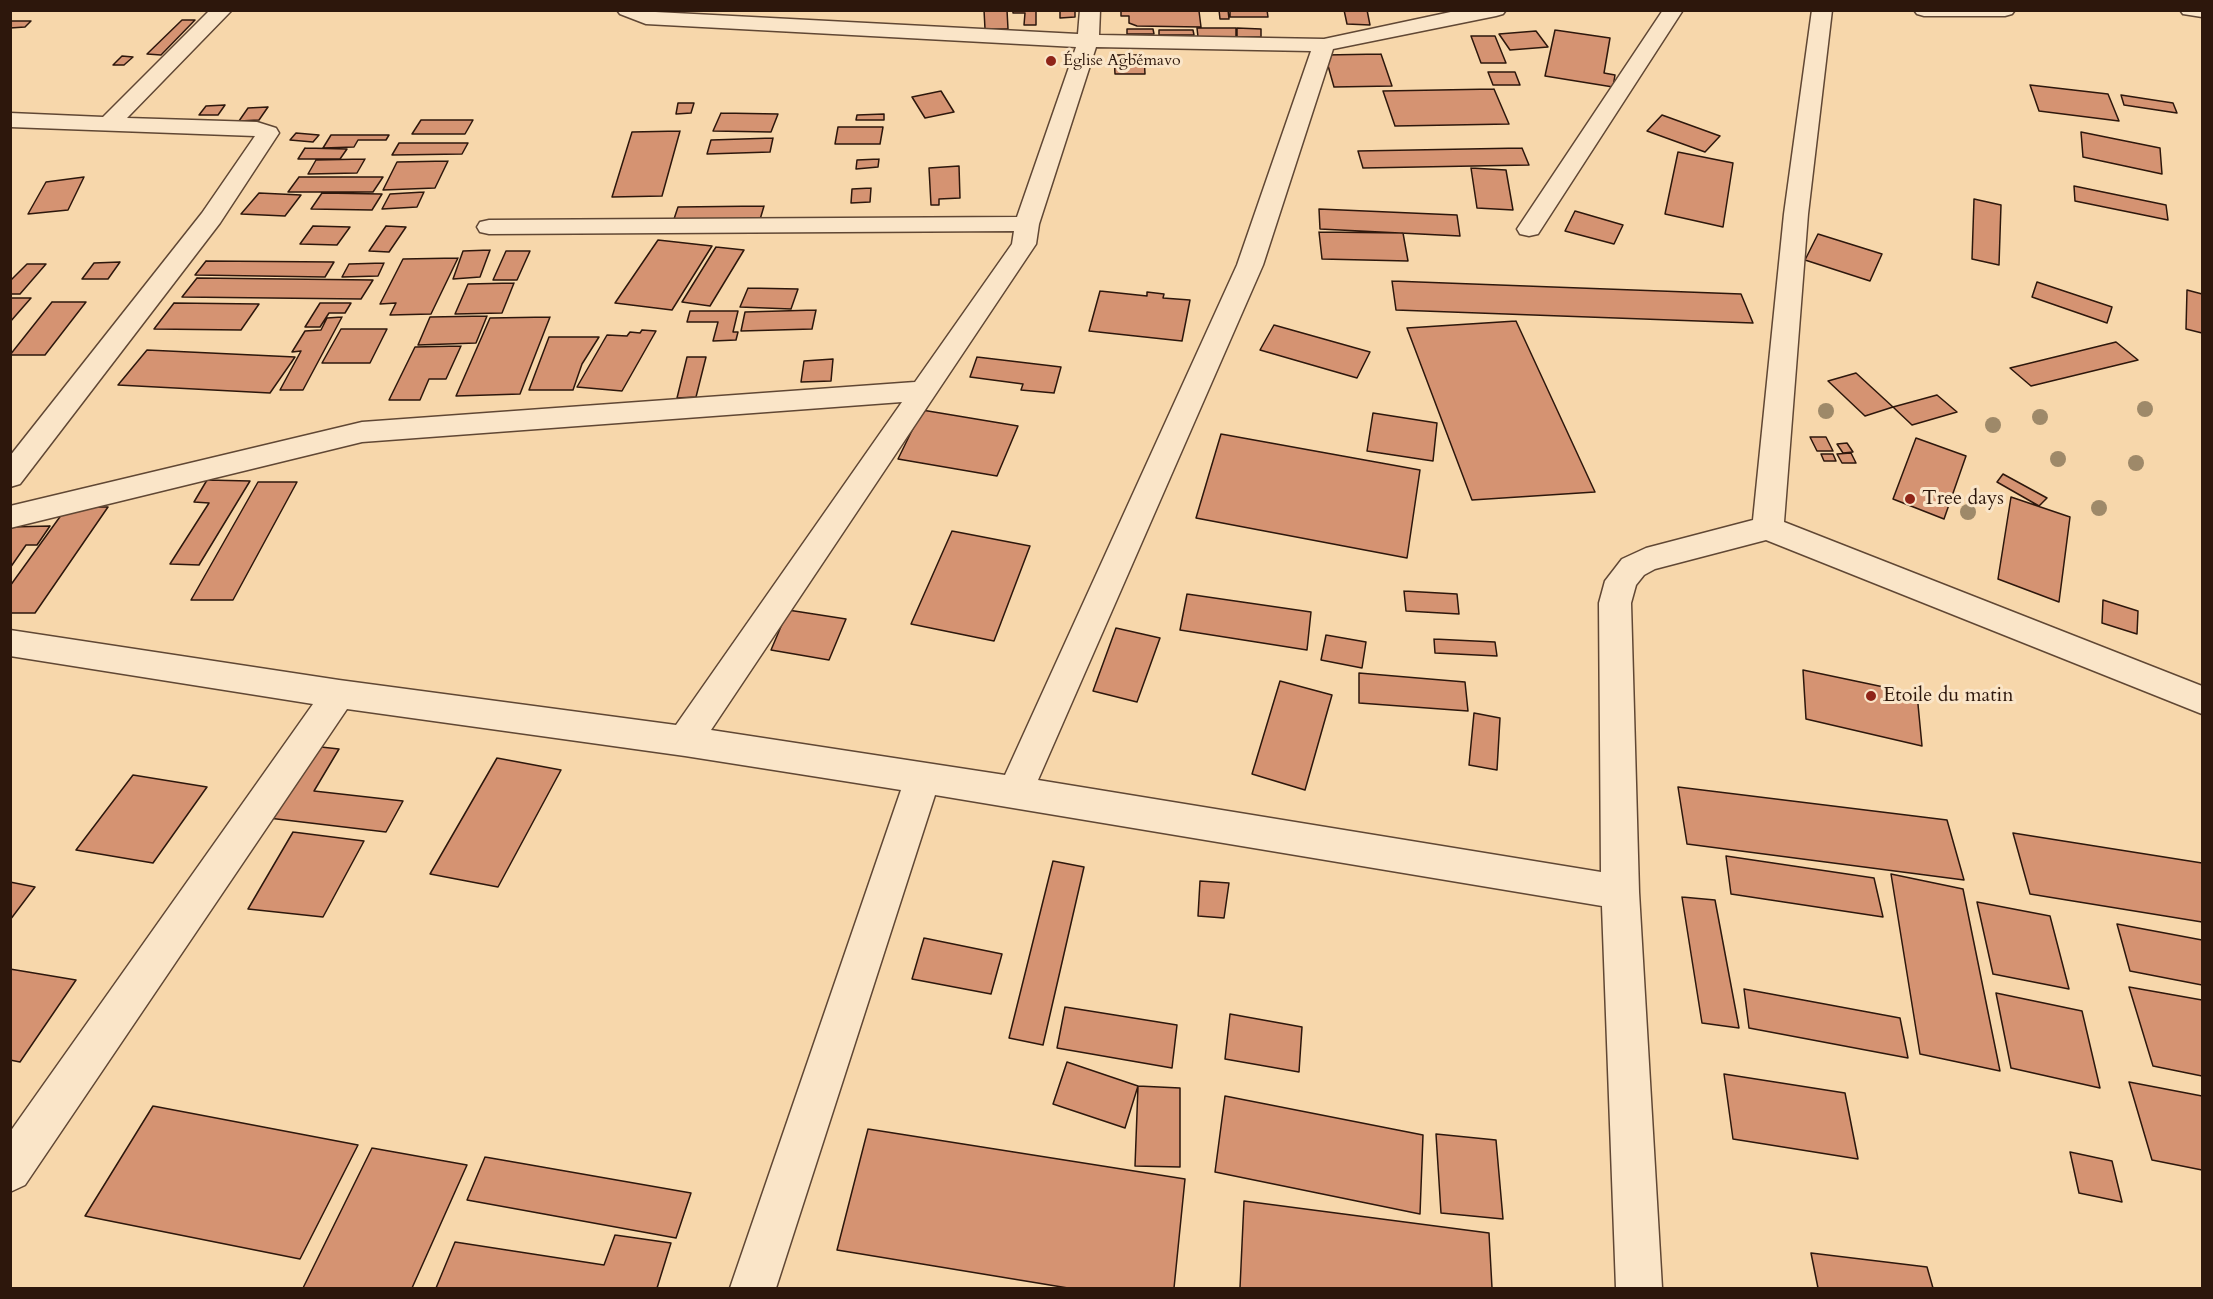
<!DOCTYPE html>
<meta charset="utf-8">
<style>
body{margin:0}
#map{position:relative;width:2213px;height:1299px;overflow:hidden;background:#f7d7ab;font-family:Cardo,serif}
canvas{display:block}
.frame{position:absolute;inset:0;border:12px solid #2d170c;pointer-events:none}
</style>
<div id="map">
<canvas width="2213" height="1299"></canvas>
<div class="frame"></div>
</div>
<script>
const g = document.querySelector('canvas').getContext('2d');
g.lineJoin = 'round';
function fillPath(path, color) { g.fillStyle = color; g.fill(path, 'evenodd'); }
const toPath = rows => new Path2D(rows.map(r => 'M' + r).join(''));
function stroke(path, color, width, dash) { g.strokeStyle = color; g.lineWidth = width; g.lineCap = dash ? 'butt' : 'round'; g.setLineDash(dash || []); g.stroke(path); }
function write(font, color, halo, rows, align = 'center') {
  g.font = font + ' Cardo,serif'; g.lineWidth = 6; g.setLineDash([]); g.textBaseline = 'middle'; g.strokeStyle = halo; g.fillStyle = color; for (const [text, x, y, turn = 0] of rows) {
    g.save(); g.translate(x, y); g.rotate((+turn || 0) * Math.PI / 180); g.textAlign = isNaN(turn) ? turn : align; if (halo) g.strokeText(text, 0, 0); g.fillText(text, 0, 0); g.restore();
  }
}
const building = toPath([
 [984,10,1007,10,1008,29,985,29,984,10],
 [1013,10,1036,10,1036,25,1024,25,1025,13,1013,13,1013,10],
 [1060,10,1075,10,1075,17,1060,18,1060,10],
 [1121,10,1199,11,1201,27,1137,26,1129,23,1129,16,1121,16,1121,10],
 [1219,10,1228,10,1229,19,1220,19,1219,10],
 [1230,10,1267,10,1268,17,1230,17,1230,10],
 [1344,10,1367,10,1370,25,1347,24,1344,10],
 [182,20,195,20,161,55,147,54,182,20],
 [31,21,25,27,10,28,11,21,31,21],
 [1197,28,1236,28,1236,37,1198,37,1197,28],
 [1237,28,1261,29,1261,37,1237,37,1237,28],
 [1127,29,1153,29,1154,34,1127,34,1127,29],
 [1159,30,1193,30,1194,35,1159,35,1159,30],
 [1555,30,1610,38,1604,73,1615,75,1613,87,1545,76,1555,30],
 [1536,31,1548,47,1510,50,1499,34,1536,31],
 [1471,36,1495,36,1506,63,1481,63,1471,36],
 [1381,54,1392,86,1334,87,1325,55,1381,54],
 [1114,55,1144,55,1145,74,1115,74,1114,55],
 [122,56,133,57,124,65,113,65,122,56],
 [1488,72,1515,72,1520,85,1493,85,1488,72],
 [2030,85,2108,94,2119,121,2039,111,2030,85],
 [1494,89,1509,124,1395,126,1383,91,1494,89],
 [941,91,954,112,925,118,912,97,941,91],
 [2121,95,2173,103,2177,113,2124,105,2121,95],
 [678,103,694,103,691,113,676,114,678,103],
 [225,105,218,115,199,115,206,106,225,105],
 [268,107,259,120,239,121,248,108,268,107],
 [721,113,778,114,771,132,713,131,721,113],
 [884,114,884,120,856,120,857,115,884,114],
 [1662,115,1720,136,1705,152,1647,131,1662,115],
 [421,120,473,120,465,134,412,134,421,120],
 [838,127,883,127,880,144,835,144,838,127],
 [680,131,662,196,612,197,632,132,680,131],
 [2081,132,2160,148,2162,174,2083,157,2081,132],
 [296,133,319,135,313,142,290,140,296,133],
 [331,135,389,135,386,140,358,140,354,147,323,148,331,135],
 [773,138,770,152,707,154,711,140,773,138],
 [399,143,468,143,462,154,392,155,399,143],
 [305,148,347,149,340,159,298,159,305,148],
 [1522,148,1529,165,1363,168,1358,151,1522,148],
 [1678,152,1733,163,1723,227,1665,214,1678,152],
 [365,159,357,173,308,174,316,160,365,159],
 [879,159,878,167,856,169,857,160,879,159],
 [448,161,435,188,383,190,397,162,448,161],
 [959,166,960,198,939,199,939,205,931,205,929,168,959,166],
 [1471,168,1506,170,1513,210,1477,208,1471,168],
 [84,177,68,210,28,214,46,182,84,177],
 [299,177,383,177,373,192,288,192,299,177],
 [2074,186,2166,205,2168,220,2075,201,2074,186],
 [871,188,870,202,851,203,852,189,871,188],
 [424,192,417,207,382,209,390,194,424,192],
 [259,193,301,195,285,216,241,214,259,193],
 [322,193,382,194,372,210,311,209,322,193],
 [1974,199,2001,205,1999,265,1972,259,1974,199],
 [764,206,759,223,672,225,678,207,764,206],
 [1319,209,1457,215,1460,236,1320,229,1319,209],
 [1575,211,1623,225,1614,244,1565,231,1575,211],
 [313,226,350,227,337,245,300,244,313,226],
 [386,226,406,227,389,252,369,251,386,226],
 [1319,232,1403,233,1408,261,1322,259,1319,232],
 [1818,234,1882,254,1870,281,1805,260,1818,234],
 [658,240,712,246,672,310,615,303,658,240],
 [716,247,744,250,710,306,682,302,716,247],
 [490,250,480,277,453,279,463,251,490,250],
 [506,251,530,251,517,280,493,280,506,251],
 [458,258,431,314,390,315,396,303,380,304,403,259,458,258],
 [206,261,334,262,325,277,195,275,206,261],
 [120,262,108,279,82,279,94,263,120,262],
 [384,263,378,276,342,277,349,264,384,263],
 [27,264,46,264,20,294,10,294,10,281,27,264],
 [197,278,373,280,361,299,182,297,197,278],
 [1392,281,1741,294,1753,323,1396,310,1392,281],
 [2037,282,2112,307,2107,323,2032,297,2037,282],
 [514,283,502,313,455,314,468,284,514,283],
 [748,288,798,289,791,309,740,307,748,288],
 [2187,290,2202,294,2202,333,2186,329,2187,290],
 [1100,291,1147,296,1147,292,1164,294,1163,298,1190,300,1182,341,1089,331,1100,291],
 [10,298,31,298,10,322,10,298],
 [52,302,86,302,45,355,10,355,52,302],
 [174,303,259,304,241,330,154,329,174,303],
 [320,303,351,303,345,313,329,313,320,327,305,327,320,303],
 [816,310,812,329,741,331,745,312,816,310],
 [690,311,738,311,733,332,738,332,736,340,713,341,718,322,687,322,690,311],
 [487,316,476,343,418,345,430,317,487,316],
 [342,317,303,390,280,390,301,351,292,352,305,331,321,330,327,318,342,317],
 [550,317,520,394,456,396,490,318,550,317],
 [1516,321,1595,492,1472,500,1407,328,1516,321],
 [1274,325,1370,352,1357,378,1260,350,1274,325],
 [341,329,387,329,370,363,322,363,341,329],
 [642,330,656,331,622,391,577,387,607,335,627,336,630,332,640,333,642,330],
 [549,337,599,337,582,364,573,390,529,390,549,337],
 [2116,342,2138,360,2031,386,2010,368,2116,342],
 [461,346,446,379,429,379,420,400,389,400,415,347,461,346],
 [147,350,295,357,270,393,118,385,147,350],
 [687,357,706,357,696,397,677,398,687,357],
 [977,357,1061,367,1054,393,1021,390,1023,384,970,377,977,357],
 [833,359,831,381,801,382,804,361,833,359],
 [1856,373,1893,407,1865,416,1828,381,1856,373],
 [1937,395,1957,412,1912,425,1893,407,1937,395],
 [922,410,1018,426,997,476,898,459,922,410],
 [1373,413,1437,423,1433,461,1367,451,1373,413],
 [1221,434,1420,470,1407,558,1196,518,1221,434],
 [1810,437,1826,437,1833,451,1817,451,1810,437],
 [1916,438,1966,456,1944,519,1893,499,1916,438],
 [1847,443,1853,452,1843,453,1837,444,1847,443],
 [1851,453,1856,463,1842,463,1837,454,1851,453],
 [1821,454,1833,454,1836,461,1824,461,1821,454],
 [2003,474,2047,498,2039,506,1997,482,2003,474],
 [207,480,250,481,199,565,170,564,209,503,194,502,207,480],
 [258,482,297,482,233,600,191,600,258,482],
 [2011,497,2070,517,2059,602,1998,579,2011,497],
 [67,507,108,507,35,613,10,613,10,586,67,507],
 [50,526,37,545,26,545,10,568,10,527,50,526],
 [952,531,1030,546,994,641,911,624,952,531],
 [1404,591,1457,594,1459,614,1406,611,1404,591],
 [1187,594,1311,612,1307,650,1180,630,1187,594],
 [2103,600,2138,611,2137,634,2102,623,2103,600],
 [788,610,846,619,829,660,771,650,788,610],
 [1116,628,1160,638,1137,702,1093,691,1116,628],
 [1326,635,1366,642,1362,668,1321,660,1326,635],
 [1434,639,1495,642,1497,656,1435,653,1434,639],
 [1803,670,1917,694,1922,746,1806,719,1803,670],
 [1359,673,1465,682,1468,711,1359,703,1359,673],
 [1280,681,1332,695,1305,790,1252,774,1280,681],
 [1474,713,1500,718,1497,770,1469,765,1474,713],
 [303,745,339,749,314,791,403,801,386,832,260,817,303,745],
 [497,758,561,770,498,887,430,874,497,758],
 [133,775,207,787,153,863,76,850,133,775],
 [1678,787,1947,820,1964,880,1687,844,1678,787],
 [293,832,364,841,323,917,248,909,293,832],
 [2013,833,2202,863,2202,922,2030,894,2013,833],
 [1726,856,1874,878,1883,917,1731,894,1726,856],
 [1053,861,1084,867,1043,1045,1009,1038,1053,861],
 [1891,874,1963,889,2000,1071,1920,1054,1891,874],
 [1200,881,1229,883,1224,918,1198,916,1200,881],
 [10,882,35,887,10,920,10,882],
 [1682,897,1715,900,1739,1028,1702,1023,1682,897],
 [1977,902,2050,916,2069,989,1993,974,1977,902],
 [2117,924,2202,940,2202,985,2130,971,2117,924],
 [924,938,1002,954,991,994,912,979,924,938],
 [10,969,76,980,20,1062,10,1060,10,969],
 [2129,987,2202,1000,2202,1076,2153,1066,2129,987],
 [1744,989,1900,1018,1908,1058,1749,1028,1744,989],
 [1996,993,2082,1011,2100,1088,2011,1068,1996,993],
 [1065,1007,1177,1025,1172,1068,1057,1048,1065,1007],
 [1230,1014,1302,1027,1299,1072,1225,1059,1230,1014],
 [1067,1062,1138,1086,1125,1128,1053,1104,1067,1062],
 [1724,1074,1845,1093,1858,1159,1733,1139,1724,1074],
 [2129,1082,2202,1096,2202,1170,2152,1160,2129,1082],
 [1138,1086,1180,1088,1180,1167,1135,1166,1138,1086],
 [1225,1096,1423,1135,1420,1214,1215,1172,1225,1096],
 [153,1106,358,1145,300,1259,85,1216,153,1106],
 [868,1129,1185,1179,1174,1288,1068,1288,837,1250,868,1129],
 [1436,1134,1496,1140,1503,1219,1441,1213,1436,1134],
 [372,1148,467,1165,412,1288,303,1288,372,1148],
 [2070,1152,2112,1161,2122,1202,2079,1193,2070,1152],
 [485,1157,691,1193,676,1238,467,1200,485,1157],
 [1244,1201,1489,1233,1492,1288,1240,1288,1244,1201],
 [615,1235,671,1243,657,1288,436,1288,455,1242,604,1265,615,1235],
 [1811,1253,1927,1267,1933,1288,1818,1288,1811,1253]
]);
const street = toPath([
 [210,10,232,10,127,118,257,122,276,128,279,133,220,223,20,484,10,487,10,456,202,213,255,136,10,127,10,113,103,117,210,10],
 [617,10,1078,34,1080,10,1100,10,1099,35,1324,39,1460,10,1506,10,1503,14,1496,16,1333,49,1263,265,1038,780,1601,872,1599,603,1605,581,1622,559,1646,548,1753,520,1784,214,1812,10,1832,10,1808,214,1784,522,2202,686,2202,714,1766,540,1655,569,1644,575,1636,585,1631,603,1639,892,1662,1288,1616,1288,1602,906,935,795,776,1288,730,1288,901,790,685,756,347,709,25,1185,10,1192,10,1132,313,704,10,656,10,630,339,680,676,725,902,402,362,442,10,528,10,506,362,422,915,382,1012,244,1014,231,489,234,480,232,477,227,480,222,489,220,1017,217,1076,47,646,24,620,14,617,10],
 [1096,47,1311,51,1237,265,1005,775,711,730,1036,244,1039,224,1096,47],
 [1663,10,1683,10,1538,234,1529,236,1520,234,1517,229,1663,10],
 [1914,10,2015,10,2012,14,2005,16,1924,16,1917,14,1914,10],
 [2180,10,2202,10,2202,17,2183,14,2180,10]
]);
const trees = [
 [2145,409],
 [1826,411],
 [2040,417],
 [1993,425],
 [2058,459],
 [2136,463],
 [2099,508],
 [1968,512]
];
const markers = [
 [1051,61,6,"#8f2418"],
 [1910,499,6,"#8f2418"],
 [1871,696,6,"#8f2418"]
];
const farPoinames = [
 ["Église Agbémavo",1063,61]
];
const poiNames = [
 ["Tree days",1922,499],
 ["Etoile du matin",1883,696]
];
fillPath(building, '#d59372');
stroke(building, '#2d170c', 1.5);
stroke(street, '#604734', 3);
fillPath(street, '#fae5c8');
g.fillStyle = '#9e8969';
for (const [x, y] of trees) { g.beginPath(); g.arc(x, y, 8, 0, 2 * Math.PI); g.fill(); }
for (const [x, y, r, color] of markers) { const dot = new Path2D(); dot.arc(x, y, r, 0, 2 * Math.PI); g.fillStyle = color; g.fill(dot); stroke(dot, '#fae5c8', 2); }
write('16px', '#2d170c', '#fae5c8', farPoinames, 'left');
write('20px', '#2d170c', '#fae5c8', poiNames, 'left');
</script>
